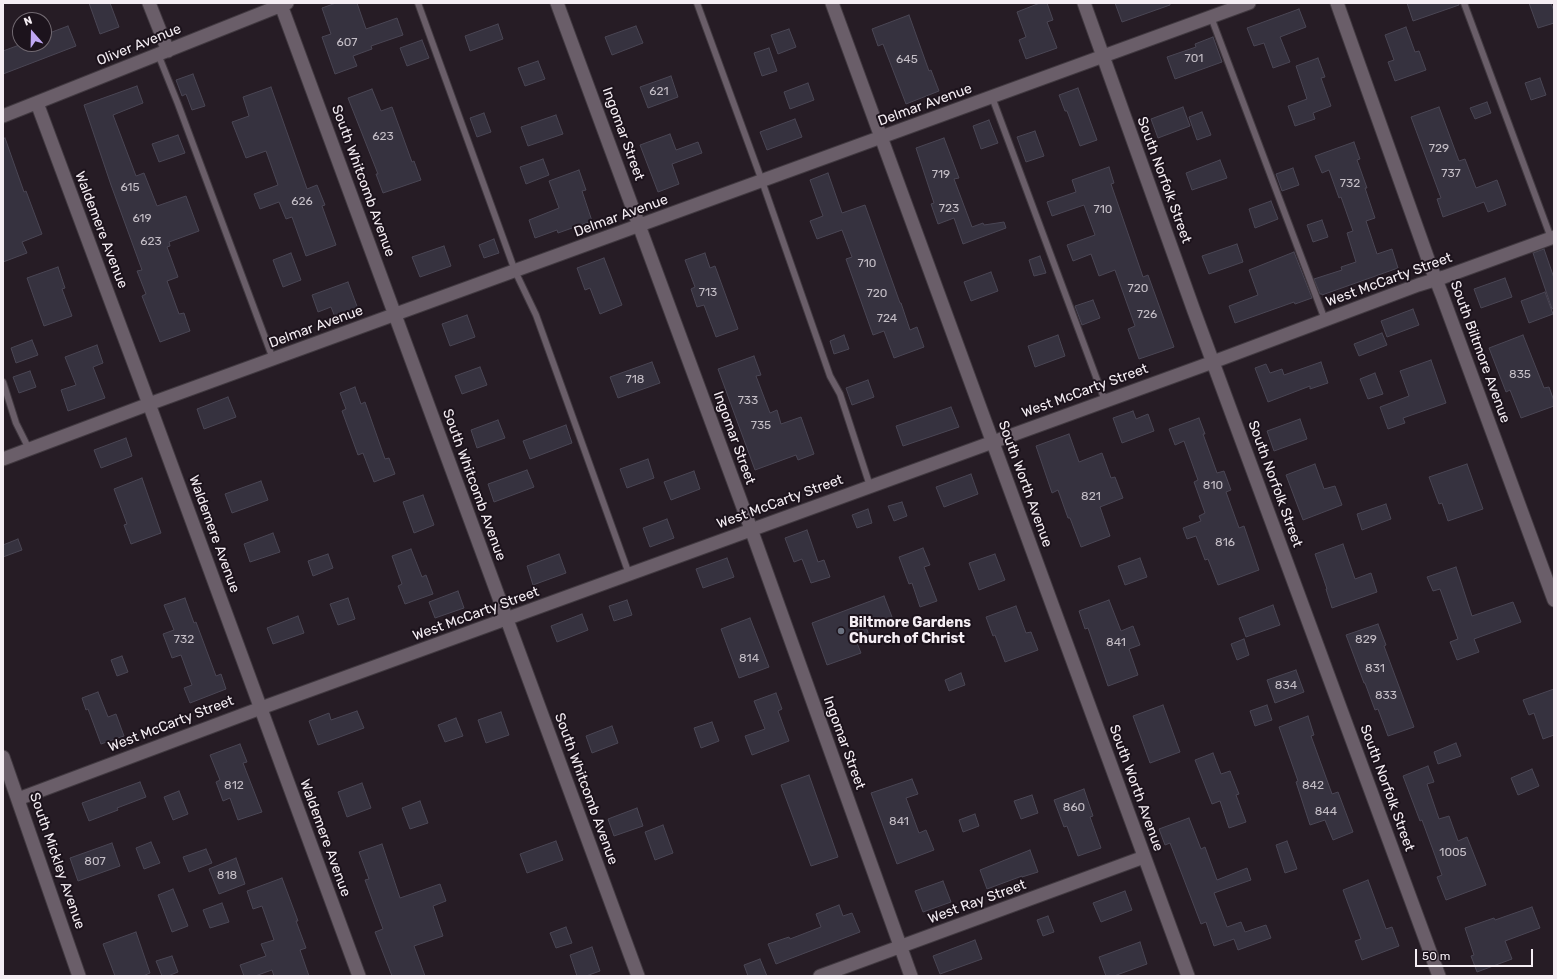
<!DOCTYPE html>
<style>
body{margin:0}
#map{position:relative;width:1557px;height:979px;overflow:hidden;background:#261c25;font-family:Rubik,sans-serif}
canvas{display:block}
.frame{position:absolute;inset:0;border:4px solid #f4edf3;pointer-events:none}
.north{position:absolute;left:12px;top:12px;width:40px;height:40px;box-sizing:border-box;background:#1c131c;border:1px solid #726a72;border-radius:50%;rotate:340deg;font-size:11px;font-weight:700;line-height:16px;text-align:center;color:#f4edf3}
.north::after{content:'';display:block;margin:auto;width:14px;height:18px;background:#c0a8f3;clip-path:polygon(50% 0,100% 100%,50% 72%,0 100%)}
.scale{position:absolute;left:1415px;top:949px;width:118px;height:18px;box-sizing:border-box;border:2px solid #f4edf3;border-top:0;padding-left:5px;font-size:12px;line-height:14px;white-space:nowrap;color:#f4edf3;-webkit-text-stroke:3px #1c131c;paint-order:stroke}
</style>
<div id="map">
<canvas width="1557" height="979"></canvas>
<div class="frame"></div>
<div class="north">N</div>
<div class="scale">50 m</div>
</div>
<script>
const g = document.querySelector('canvas').getContext('2d');
g.lineJoin = 'round';
function fillPath(path, color) { g.fillStyle = color; g.fill(path, 'evenodd'); }
const toPath = rows => new Path2D(rows.map(r => 'M' + r).join(''));
function stroke(path, color, width, dash) { g.strokeStyle = color; g.lineWidth = width; g.lineCap = dash ? 'butt' : 'round'; g.setLineDash(dash || []); g.stroke(path); }
function write(font, color, halo, rows, align = 'center') {
  g.font = font + ' Rubik,sans-serif'; g.lineWidth = 4; g.setLineDash([]); g.textBaseline = 'middle'; g.strokeStyle = halo; g.fillStyle = color; for (const [text, x, y, turn = 0] of rows) {
    g.save(); g.translate(x, y); g.rotate((+turn || 0) * Math.PI / 180); g.textAlign = isNaN(turn) ? turn : align; if (halo) g.strokeText(text, 0, 0); g.fillText(text, 0, 0); g.restore();
  }
}
const building = toPath([
 [89,3,110,3,119,27,100,34,89,3],
 [336,3,357,3,366,29,397,18,403,35,371,46,372,49,353,56,357,66,335,74,322,37,331,34,322,8,336,3],
 [1040,3,1047,3,1053,20,1047,22,1057,48,1026,59,1019,40,1026,37,1017,12,1040,3],
 [1115,3,1170,3,1170,5,1122,22,1115,3],
 [1407,3,1459,3,1459,5,1413,21,1407,3],
 [1529,3,1551,3,1554,11,1554,23,1538,28,1529,3],
 [1299,9,1306,27,1280,37,1290,62,1273,68,1264,43,1254,46,1247,28,1299,9],
 [909,15,929,71,931,70,939,91,906,104,883,44,878,46,872,29,909,15],
 [498,24,503,39,470,51,465,36,498,24],
 [68,26,76,46,3,74,3,51,22,44,44,44,44,35,68,26],
 [636,26,643,43,612,55,605,37,636,26],
 [1406,27,1415,52,1419,51,1426,70,1395,81,1388,62,1394,60,1385,35,1406,27],
 [789,29,796,47,778,54,771,35,789,29],
 [1213,37,1222,62,1175,79,1167,57,1196,47,1195,44,1213,37],
 [422,40,429,58,407,66,400,48,422,40],
 [769,48,777,71,762,76,754,53,769,48],
 [1318,58,1325,77,1321,78,1331,106,1313,113,1315,119,1295,126,1288,106,1307,99,1296,66,1318,58],
 [538,61,545,79,525,86,518,68,538,61],
 [193,74,205,106,192,110,186,94,182,96,176,80,193,74],
 [671,76,678,97,648,108,640,87,671,76],
 [1540,78,1546,95,1531,100,1525,83,1540,78],
 [808,83,814,100,790,109,784,92,808,83],
 [137,86,143,103,113,115,136,176,144,173,157,206,186,196,199,231,169,242,170,246,167,247,178,277,167,281,179,314,184,313,190,331,160,342,142,296,146,294,137,271,142,270,111,185,84,105,137,86],
 [271,87,307,189,317,185,325,205,322,206,336,245,306,256,292,217,286,219,279,202,260,209,254,194,278,185,266,151,246,158,232,122,249,116,243,97,271,87],
 [1078,88,1097,140,1080,146,1067,111,1065,111,1059,95,1078,88],
 [372,89,381,111,392,107,412,162,414,161,421,180,383,193,376,174,378,174,348,98,372,89],
 [1487,102,1491,113,1475,119,1470,108,1487,102],
 [1183,107,1190,126,1158,138,1151,119,1183,107],
 [1439,107,1459,161,1465,159,1476,188,1497,180,1506,205,1488,212,1484,202,1443,217,1437,199,1441,198,1411,117,1439,107],
 [1202,112,1211,135,1197,140,1189,117,1202,112],
 [484,113,491,132,477,137,470,118,484,113],
 [556,115,563,134,528,146,521,127,556,115],
 [795,119,802,137,767,150,760,132,795,119],
 [989,120,998,143,981,149,973,126,989,120],
 [1035,131,1044,156,1026,162,1017,137,1035,131],
 [670,134,676,150,698,142,702,153,672,164,679,184,658,192,640,145,670,134],
 [178,135,185,153,159,162,152,144,178,135],
 [5,138,24,192,26,191,42,234,22,242,27,253,3,262,3,139,5,138],
 [944,138,959,178,954,179,972,227,983,223,984,225,1004,222,1006,228,963,244,954,218,938,224,931,204,934,203,916,148,944,138],
 [1354,142,1360,159,1357,160,1367,188,1365,188,1375,218,1366,221,1377,254,1392,249,1398,268,1322,295,1322,294,1320,294,1314,279,1342,270,1341,267,1356,262,1347,233,1353,231,1341,197,1339,198,1329,170,1322,173,1315,156,1354,142],
 [543,159,549,175,526,184,520,167,543,159],
 [1220,160,1227,178,1192,190,1186,173,1220,160],
 [1109,167,1114,183,1111,184,1132,245,1143,277,1148,275,1174,347,1139,359,1128,329,1135,326,1115,270,1099,276,1091,254,1073,261,1067,245,1095,235,1084,205,1052,216,1047,202,1076,192,1072,180,1109,167],
 [1293,168,1299,185,1282,191,1276,174,1293,168],
 [579,170,586,190,582,191,592,221,558,233,557,230,535,238,529,220,559,208,549,181,579,170],
 [828,173,842,213,865,205,900,303,901,303,910,330,917,327,924,347,894,358,884,331,873,335,846,259,852,257,842,230,817,239,810,221,823,216,810,180,828,173],
 [1271,201,1278,219,1255,228,1249,209,1271,201],
 [1322,220,1328,237,1313,242,1307,225,1322,220],
 [494,239,499,253,484,258,479,245,494,239],
 [1237,244,1243,262,1209,274,1202,256,1237,244],
 [444,246,451,266,420,277,412,257,444,246],
 [1544,249,1554,278,1554,308,1552,309,1533,253,1544,249],
 [1294,252,1312,298,1295,304,1294,302,1235,323,1229,306,1258,295,1249,270,1294,252],
 [291,253,301,280,283,287,273,260,291,253],
 [705,253,710,268,715,266,738,329,716,337,704,305,697,307,691,289,695,287,685,260,705,253],
 [1040,256,1046,273,1034,276,1029,260,1040,256],
 [604,258,622,305,600,314,590,288,585,290,577,268,604,258],
 [58,267,65,288,62,289,72,316,44,326,27,278,58,267],
 [991,272,998,291,971,301,964,282,991,272],
 [1505,278,1512,297,1481,308,1474,289,1505,278],
 [348,282,358,309,335,317,331,307,318,312,312,295,348,282],
 [1545,292,1553,314,1529,323,1521,301,1545,292],
 [1093,300,1100,318,1082,325,1075,306,1093,300],
 [1413,309,1419,325,1387,337,1381,321,1413,309],
 [467,315,475,337,450,346,442,324,467,315],
 [1382,333,1387,345,1359,356,1354,344,1382,333],
 [844,335,849,349,834,354,830,341,844,335],
 [1058,335,1065,356,1035,367,1028,346,1058,335],
 [1523,335,1544,388,1549,387,1554,401,1554,406,1521,418,1510,390,1506,392,1489,348,1523,335],
 [32,340,38,355,16,363,11,348,32,340],
 [97,345,103,363,93,367,105,398,68,411,61,390,76,385,65,357,97,345],
 [754,356,761,375,756,376,770,413,777,410,781,424,801,417,814,454,798,460,796,455,755,470,718,369,754,356],
 [1431,360,1446,403,1403,418,1405,423,1388,429,1380,407,1409,396,1400,371,1431,360],
 [652,362,660,383,618,398,610,377,652,362],
 [1321,362,1328,383,1310,389,1310,386,1268,402,1255,368,1266,364,1270,373,1282,369,1284,375,1321,362],
 [480,367,487,385,462,394,455,376,480,367],
 [30,371,36,387,19,393,13,377,30,371],
 [1375,373,1383,394,1368,399,1360,379,1375,373],
 [868,380,874,397,852,405,846,388,868,380],
 [355,387,361,404,365,402,385,459,389,458,395,474,374,482,363,453,358,455,342,411,346,409,340,393,355,387],
 [228,397,236,417,204,429,197,409,228,397],
 [951,407,959,427,903,446,896,426,951,407],
 [1133,411,1136,419,1148,414,1154,431,1122,443,1113,418,1133,411],
 [1199,418,1205,434,1203,434,1217,473,1224,471,1231,490,1226,492,1239,528,1244,526,1259,570,1218,585,1208,559,1205,560,1196,536,1187,539,1183,528,1201,521,1199,516,1205,513,1194,482,1198,480,1184,441,1175,445,1169,429,1199,418],
 [1300,419,1307,439,1274,451,1267,431,1300,419],
 [498,420,505,438,477,448,471,430,498,420],
 [566,425,572,443,530,459,523,441,566,425],
 [1069,434,1079,462,1102,453,1111,478,1115,477,1123,498,1100,507,1110,536,1081,547,1070,518,1068,518,1058,490,1052,493,1036,446,1069,434],
 [126,438,132,456,101,468,94,450,126,438],
 [648,459,654,478,627,488,620,469,648,459],
 [1315,464,1324,489,1335,486,1342,505,1303,520,1286,475,1315,464],
 [1467,464,1483,509,1448,521,1442,503,1439,504,1429,477,1467,464],
 [527,470,534,487,494,502,488,484,527,470],
 [694,471,700,489,671,500,664,482,694,471],
 [971,474,978,494,944,507,936,487,971,474],
 [142,478,161,533,131,544,124,525,127,524,114,489,142,478],
 [261,481,268,500,232,513,225,494,261,481],
 [423,495,434,525,414,533,403,502,423,495],
 [902,502,907,516,894,521,888,506,902,502],
 [1386,504,1391,519,1362,530,1357,514,1386,504],
 [868,509,872,523,857,528,852,515,868,509],
 [667,519,674,538,650,547,643,528,667,519],
 [807,530,818,562,824,560,830,577,811,583,802,559,794,562,785,538,807,530],
 [273,533,280,552,250,562,244,544,273,533],
 [18,539,22,550,3,557,3,545,18,539],
 [1343,544,1355,579,1371,573,1377,592,1332,608,1326,589,1327,589,1315,554,1343,544],
 [923,548,930,565,924,567,937,601,920,607,912,583,909,584,899,557,923,548],
 [411,549,422,577,426,575,433,594,405,604,398,586,402,584,392,556,411,549],
 [328,554,333,568,313,576,308,561,328,554],
 [559,554,566,573,533,585,527,566,559,554],
 [995,554,1005,580,979,590,969,563,995,554],
 [727,558,734,577,703,588,696,569,727,558],
 [1140,558,1147,577,1125,585,1118,566,1140,558],
 [1456,567,1472,616,1513,602,1521,622,1474,639,1479,652,1457,660,1450,642,1458,639,1440,589,1433,591,1427,577,1456,567],
 [458,591,464,608,435,618,429,602,458,591],
 [884,596,892,617,866,627,870,638,857,643,861,653,827,665,812,623,884,596],
 [185,598,194,623,196,622,216,676,221,674,226,689,190,703,184,688,192,685,181,655,172,658,163,634,174,630,164,605,185,598],
 [348,598,355,619,338,625,330,604,348,598],
 [627,600,632,615,614,621,609,606,627,600],
 [1109,600,1121,631,1133,626,1140,645,1129,649,1138,675,1108,686,1088,628,1085,629,1079,611,1109,600],
 [1273,605,1280,625,1246,637,1239,618,1273,605],
 [1016,606,1026,633,1031,632,1038,650,1005,662,995,635,993,636,986,617,1016,606],
 [582,614,588,630,557,642,551,626,582,614],
 [298,616,304,633,273,644,267,628,298,616],
 [750,618,769,667,739,678,721,629,750,618],
 [1378,624,1386,645,1384,646,1414,727,1388,736,1378,709,1375,710,1365,683,1364,683,1346,635,1378,624],
 [1244,639,1249,655,1237,660,1231,644,1244,639],
 [122,656,128,672,117,676,111,660,122,656],
 [1296,670,1304,692,1275,703,1267,680,1296,670],
 [961,673,965,685,949,691,945,680,961,673],
 [1554,689,1554,735,1543,739,1534,713,1529,715,1523,700,1554,689],
 [98,692,108,717,116,714,124,736,101,744,88,709,86,710,82,698,98,692],
 [776,693,782,709,778,711,789,741,752,755,745,736,765,729,754,701,776,693],
 [1163,705,1180,752,1150,763,1133,716,1163,705],
 [1267,705,1272,720,1255,726,1250,711,1267,705],
 [357,711,364,728,318,745,309,721,329,713,331,720,357,711],
 [501,712,509,735,486,743,478,720,501,712],
 [1308,716,1314,735,1311,736,1332,794,1338,792,1353,832,1333,840,1325,820,1310,825,1296,782,1298,781,1279,727,1308,716],
 [456,718,463,736,445,742,438,725,456,718],
 [712,722,719,741,701,748,694,728,712,722],
 [612,726,618,743,592,753,586,736,612,726],
 [1456,743,1461,756,1438,764,1434,752,1456,743],
 [240,744,247,762,243,763,262,812,238,820,230,798,223,801,216,782,220,780,210,755,240,744],
 [1213,753,1221,774,1230,771,1239,794,1236,795,1246,822,1229,828,1220,801,1212,804,1195,760,1213,753],
 [1428,766,1434,782,1427,784,1439,819,1449,816,1458,841,1467,837,1486,885,1446,900,1437,877,1442,875,1433,850,1422,820,1420,821,1403,776,1428,766],
 [1532,769,1539,786,1518,795,1511,778,1532,769],
 [809,775,838,857,811,866,781,785,809,775],
 [912,779,918,794,906,798,919,833,926,830,934,850,897,864,871,793,912,779],
 [140,782,146,797,117,808,118,810,89,821,82,803,140,782],
 [362,783,371,808,347,817,338,792,362,783],
 [1084,789,1093,816,1090,817,1101,848,1078,856,1067,826,1064,827,1054,800,1084,789],
 [179,791,188,814,173,820,164,797,179,791],
 [1032,795,1038,813,1021,819,1014,801,1032,795],
 [420,801,428,823,410,829,402,808,420,801],
 [637,808,643,826,614,836,608,819,637,808],
 [975,814,979,826,963,832,959,820,975,814],
 [1189,818,1201,849,1205,847,1217,880,1247,868,1251,880,1214,893,1227,927,1241,922,1245,932,1266,925,1271,938,1238,950,1234,939,1214,946,1206,922,1201,924,1170,843,1165,845,1159,829,1189,818],
 [663,825,673,853,655,860,645,832,663,825],
 [556,841,563,860,527,873,520,854,556,841],
 [1287,841,1297,869,1285,873,1276,845,1287,841],
 [151,842,160,863,144,869,136,848,151,842],
 [112,843,120,866,78,881,70,858,112,843],
 [382,844,400,898,440,884,446,901,433,906,443,936,414,946,425,976,392,976,375,932,383,929,365,880,369,879,359,852,382,844],
 [206,849,212,863,189,872,183,857,206,849],
 [1030,850,1038,872,1022,877,1022,876,987,889,980,870,1030,850],
 [236,858,245,884,219,894,209,869,236,858],
 [282,878,298,921,296,921,306,948,300,950,309,976,274,976,272,970,255,976,244,976,240,965,266,956,261,944,274,940,262,906,253,909,247,891,282,878],
 [1368,880,1386,929,1392,927,1399,946,1362,960,1355,941,1361,939,1343,890,1368,880],
 [943,881,951,902,923,912,915,891,943,881],
 [173,889,188,926,172,932,158,895,173,889],
 [1125,891,1132,910,1101,922,1093,903,1125,891],
 [222,903,229,922,210,928,203,910,222,903],
 [839,905,843,916,852,913,860,932,776,964,768,944,789,937,790,939,821,927,816,914,839,905],
 [1532,907,1540,928,1505,941,1512,959,1477,972,1471,956,1474,955,1465,928,1494,918,1495,920,1532,907],
 [1048,916,1054,932,1043,936,1037,920,1048,916],
 [566,927,572,943,556,948,550,933,566,927],
 [136,932,150,973,143,976,115,976,103,944,136,932],
 [975,940,982,959,940,974,933,956,975,940],
 [1140,942,1147,964,1114,976,1106,976,1099,957,1140,942],
 [592,947,600,971,586,976,577,976,570,955,592,947],
 [172,956,178,972,168,976,162,976,156,961,172,956],
 [760,959,767,976,748,976,744,965,760,959]
]);
const service = toPath([
 [418,3,515,271,536,315,629,574],
 [697,3,762,181,830,376,840,394,870,486],
 [1464,3,1551,238],
 [1211,17,1325,320],
 [158,54,178,104,273,359],
 [992,97,1105,401],
 [3,382,16,423,29,449]
]);
const minor = toPath([
 [149,3,168,51],
 [557,3,751,529,911,976],
 [832,3,1188,976],
 [1084,3,1194,311,1439,976],
 [1337,3,1429,262,1442,295,1554,600],
 [281,5,638,976],
 [37,103,149,404,359,976],
 [3,116,287,3],
 [3,459,149,404,1249,3],
 [3,757,79,976],
 [18,799,261,708,1213,362,1418,285,1444,277,1554,237],
 [820,976,1144,857]
]);
const markers = [
 [841,631,4,"#6b7280"]
];
const numberNames = [
 ["607",347,43],
 ["701",1194,59],
 ["645",907,60],
 ["621",659,92],
 ["623",383,137],
 ["729",1439,149],
 ["737",1451,174],
 ["719",941,175],
 ["732",1350,184],
 ["615",130,188],
 ["626",302,202],
 ["723",949,209],
 ["710",1103,210],
 ["619",142,219],
 ["623",151,242],
 ["710",867,264],
 ["720",1138,289],
 ["713",708,293],
 ["720",877,294],
 ["726",1147,315],
 ["724",887,319],
 ["835",1520,375],
 ["718",635,380],
 ["733",748,401],
 ["735",761,426],
 ["810",1213,486],
 ["821",1091,497],
 ["816",1225,543],
 ["732",184,640],
 ["829",1366,640],
 ["841",1116,643],
 ["814",749,659],
 ["831",1375,669],
 ["834",1286,686],
 ["833",1386,696],
 ["812",234,786],
 ["842",1313,786],
 ["860",1074,808],
 ["844",1326,812],
 ["841",899,822],
 ["1005",1453,853],
 ["807",95,862],
 ["818",227,876]
];
const streetNames = [
 ["Oliver Avenue",139,45,-22],
 ["Delmar Avenue",925,105,-20],
 ["Ingomar Street",623,134,70],
 ["South Norfolk Street",1164,180,70],
 ["South Whitcomb Avenue",363,181,70],
 ["Delmar Avenue",621,216,-20],
 ["Waldemere Avenue",101,230,69],
 ["West McCarty Street",1389,280,-20],
 ["Delmar Avenue",316,327,-20],
 ["South Biltmore Avenue",1480,352,70],
 ["West McCarty Street",1085,391,-20],
 ["Ingomar Street",734,438,70],
 ["South Worth Avenue",1025,484,70],
 ["South Norfolk Street",1275,484,70],
 ["South Whitcomb Avenue",474,485,70],
 ["West McCarty Street",780,502,-20],
 ["Waldemere Avenue",214,534,70],
 ["West McCarty Street",476,614,-20],
 ["West McCarty Street",171,724,-21],
 ["Ingomar Street",844,743,70],
 ["South Worth Avenue",1136,788,70],
 ["South Norfolk Street",1387,788,70],
 ["South Whitcomb Avenue",586,789,70],
 ["Waldemere Avenue",325,838,70],
 ["South Mickley Avenue",57,861,71],
 ["West Ray Street",977,902,-20]
];
const poiNames = [
 ["Biltmore Gardens",849,623],
 ["Church of Christ",849,639]
];
fillPath(building, '#36323f');
stroke(building, '#4a4654', 1);
stroke(service, '#413940', 8);
stroke(minor, '#413940', 15);
stroke(service, '#6a5e69', 6);
stroke(minor, '#6a5e69', 13);
for (const [x, y, r, color] of markers) { const dot = new Path2D(); dot.arc(x, y, r, 0, 2 * Math.PI); g.fillStyle = color; g.fill(dot); stroke(dot, '#1c131c', 1.5); }
write('12px', '#c4bec6', null, numberNames);
write('14px', '#f4edf3', '#1c131c', streetNames);
write('bold 14px', '#f4edf3', '#1c131c', poiNames, 'left');
</script>
